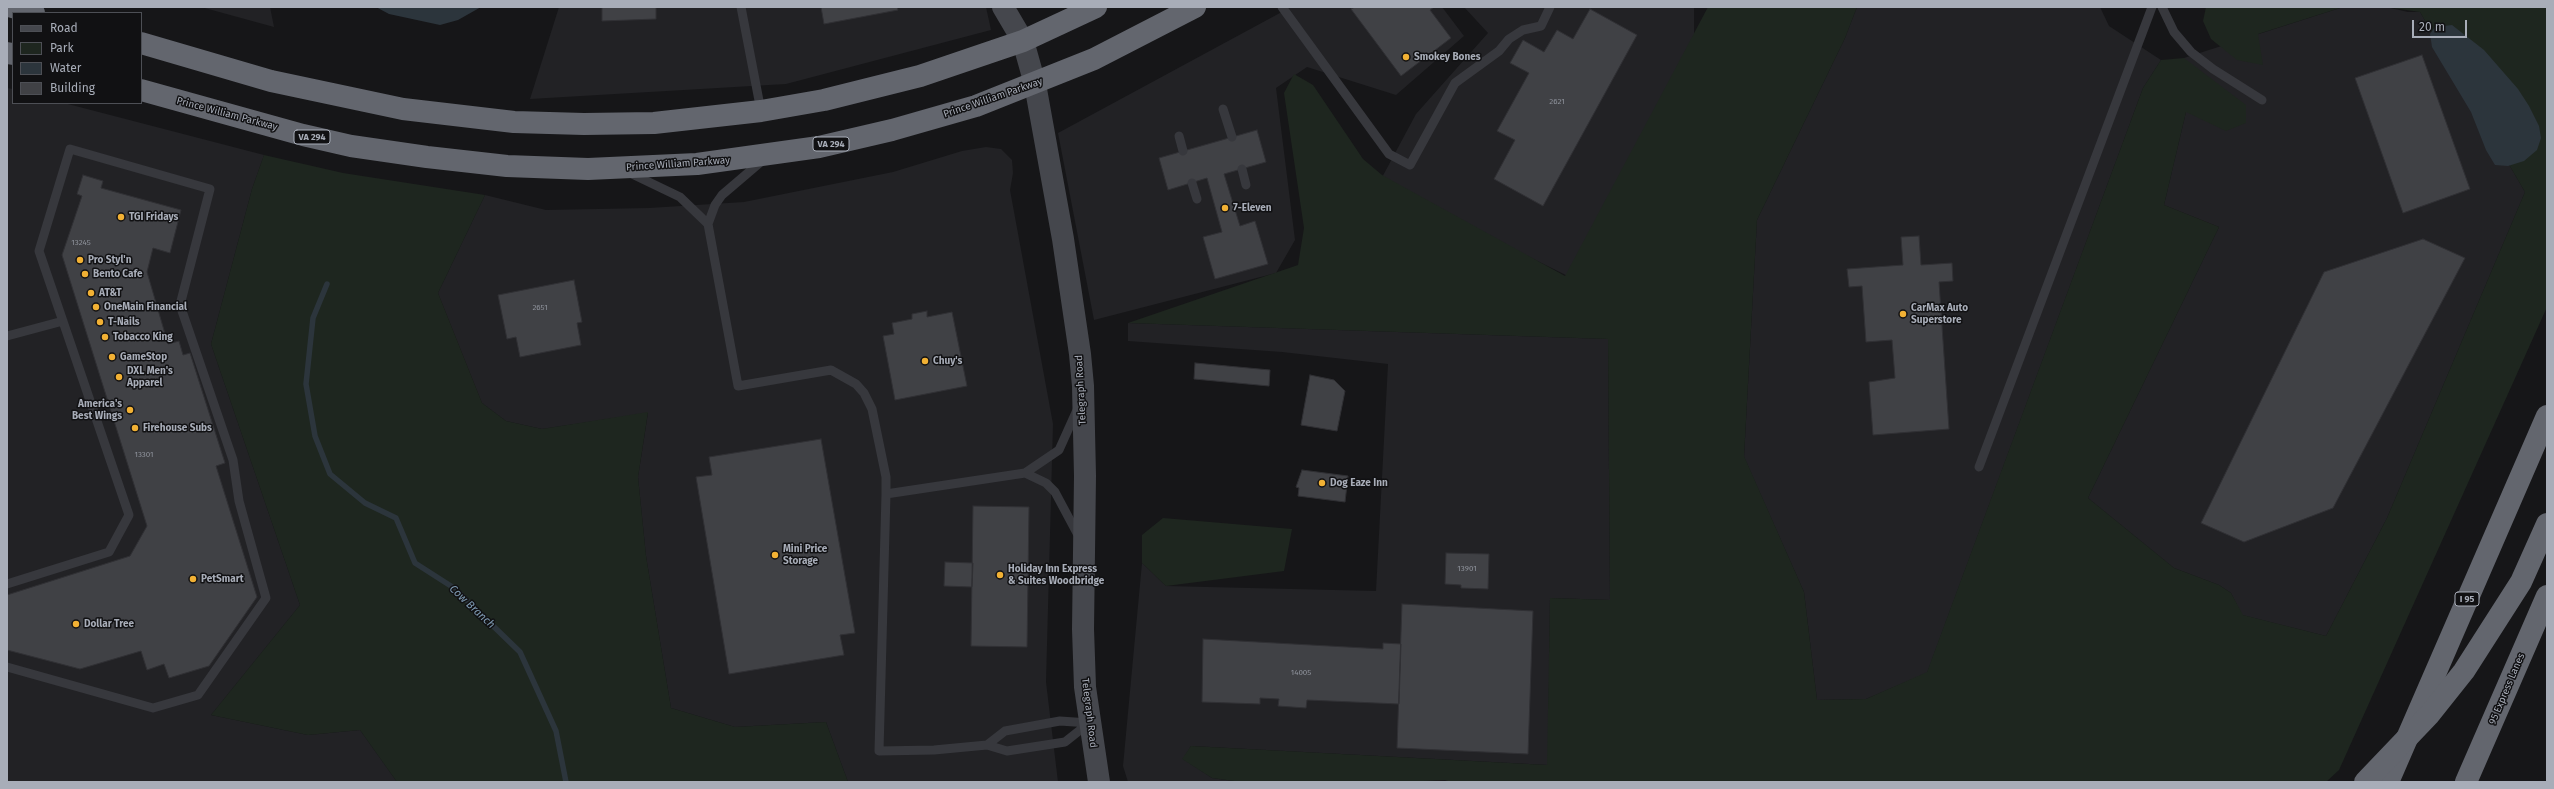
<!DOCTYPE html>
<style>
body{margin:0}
#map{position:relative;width:2554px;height:789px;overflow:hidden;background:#161618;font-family:"Fira Sans",sans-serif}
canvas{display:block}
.frame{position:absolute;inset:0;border:8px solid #a8adb8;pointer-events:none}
.legend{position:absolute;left:12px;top:12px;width:130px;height:92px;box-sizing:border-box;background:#111113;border:1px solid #4d4f55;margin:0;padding:5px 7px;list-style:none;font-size:12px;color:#a8adb8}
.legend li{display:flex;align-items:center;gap:8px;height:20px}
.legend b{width:20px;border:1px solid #4d4f55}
.scale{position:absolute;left:2412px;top:20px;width:55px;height:18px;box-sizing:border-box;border:2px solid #a8adb8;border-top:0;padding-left:5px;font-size:12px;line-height:14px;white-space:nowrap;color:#a8adb8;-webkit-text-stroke:3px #111113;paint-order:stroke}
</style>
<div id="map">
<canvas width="2554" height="789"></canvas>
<div class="frame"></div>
<ul class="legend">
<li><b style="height:5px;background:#45474d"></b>Road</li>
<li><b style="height:11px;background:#1e261f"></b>Park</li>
<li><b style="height:11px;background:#2c353c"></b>Water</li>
<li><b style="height:11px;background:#404145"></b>Building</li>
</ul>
<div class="scale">20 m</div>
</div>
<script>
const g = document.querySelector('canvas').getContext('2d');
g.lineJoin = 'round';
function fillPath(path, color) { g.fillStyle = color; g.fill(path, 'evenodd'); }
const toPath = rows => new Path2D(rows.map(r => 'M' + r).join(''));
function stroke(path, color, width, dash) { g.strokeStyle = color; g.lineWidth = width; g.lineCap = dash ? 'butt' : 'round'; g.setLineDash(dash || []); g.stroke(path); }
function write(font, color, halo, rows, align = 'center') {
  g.font = font + ' "Fira Sans",sans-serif'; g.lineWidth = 3; g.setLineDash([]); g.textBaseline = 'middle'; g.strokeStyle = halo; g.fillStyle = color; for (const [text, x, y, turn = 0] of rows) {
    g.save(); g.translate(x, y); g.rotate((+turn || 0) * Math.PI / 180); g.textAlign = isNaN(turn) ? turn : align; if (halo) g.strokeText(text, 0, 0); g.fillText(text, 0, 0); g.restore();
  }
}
const built = toPath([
 [201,7,270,7,274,27],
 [559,7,986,7,991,30,786,84,530,99],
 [1291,7,1442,7,1464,36,1396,95,1307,67,1276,88,1295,240,1276,273,1094,320,1058,133],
 [1464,7,1694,7,1694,63,1578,281,1379,183,1416,114,1488,33],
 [1857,7,2100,7,2109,26,2161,60,2143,88,1927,673,1866,699,1817,700,1804,592,1744,457,1757,220,1845,38],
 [2343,7,2386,7,2408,12,2420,12,2525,192,2387,518,2326,636,2242,615,2231,593,2219,585,2174,568,2088,498,2219,227,2164,205,2186,112,2184,58],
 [7,88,13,89,13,103,64,103,264,155,252,189,211,344,300,605,211,715,308,735,360,730,397,782,7,782],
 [986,147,1001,149,1012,160,1013,173,1010,190,1053,424,1046,682,1058,782,848,782,826,722,735,727,671,708,646,556,638,477,648,413,542,429,506,421,482,403,438,293,485,195,546,210,649,208,744,202,893,172,962,151],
 [1128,323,1608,339,1610,600,1550,598,1548,765,1191,746,1183,759,1212,778,1241,782,1128,782,1123,766,1142,563,1166,586,1376,591,1388,364,1282,352,1128,341]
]);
const green = toPath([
 [1708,7,1857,7,1845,38,1757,220,1744,456,1804,592,1817,700,1866,699,1927,672,2143,88,2161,60,2184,58,2246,105,2246,123,2226,131,2186,112,2164,205,2219,227,2088,498,2174,568,2219,585,2231,593,2243,615,2326,636,2387,518,2525,192,2420,12,2386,7,2547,7,2547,307,2339,770,2326,782,1451,782,1445,780,1404,782,1241,782,1212,778,1182,759,1191,746,1547,765,1550,598,1610,600,1608,339,1128,323,1298,265,1304,228,1284,93,1294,74,1313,85,1363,159,1382,175,1565,276],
 [2206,7,2343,7,2258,34,2263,65,2237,60,2211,39,2203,21],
 [264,155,343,173,485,195,438,293,482,403,506,421,542,429,648,412,638,477,646,556,671,708,735,727,826,722,848,782,397,782,360,730,308,735,211,715,300,605,211,344,252,189],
 [1163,518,1292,529,1284,571,1166,586,1142,563,1142,535]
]);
const water = toPath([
 [376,7,481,7,458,20,440,25,389,14],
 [2452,25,2484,50,2518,89,2529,106,2539,126,2541,138,2537,150,2524,161,2508,166,2495,165,2486,150,2471,112,2432,47,2430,34,2435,27]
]);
const stream = toPath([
 [327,284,313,318,306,384,315,436,330,474,365,503,396,518,415,563,454,588,520,652,556,731,566,782]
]);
const building = toPath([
 [602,7,656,7,656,19,602,21,602,7],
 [821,7,897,7,898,10,824,24,821,7],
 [1355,7,1434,7,1430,10,1451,38,1401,76,1351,9,1355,7],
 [1590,9,1637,35,1543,206,1494,179,1515,140,1497,131,1529,73,1510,63,1523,40,1544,52,1557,30,1573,39,1590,9],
 [2422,55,2470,189,2403,213,2355,78,2422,55],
 [1257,130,1266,162,1224,174,1240,226,1255,221,1268,264,1215,279,1203,237,1222,232,1207,178,1168,190,1159,158,1257,130],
 [83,175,103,181,101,188,181,210,170,253,153,248,147,272,168,344,179,341,183,355,190,353,225,463,216,466,257,597,209,666,169,678,164,664,147,670,141,651,80,669,7,650,7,595,130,556,147,526,62,255,82,196,77,194,83,175],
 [1919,236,1921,265,1952,263,1953,281,1939,282,1949,429,1873,435,1869,382,1895,378,1892,340,1866,342,1862,286,1849,287,1847,269,1903,265,1901,237,1919,236],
 [2423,239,2465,258,2333,508,2244,542,2201,523,2324,272,2423,239],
 [574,280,582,322,577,323,581,345,520,357,516,337,507,339,498,295,574,280],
 [927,311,927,317,952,312,967,386,895,400,883,336,894,334,892,323,912,319,912,314,927,311],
 [1195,363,1270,370,1269,386,1194,379,1195,363],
 [1310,375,1334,380,1345,391,1337,431,1301,425,1310,375],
 [821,439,855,633,840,635,844,655,729,674,696,477,712,475,709,457,821,439],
 [1302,470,1348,476,1345,502,1298,496,1299,488,1296,487,1302,470],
 [973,506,1029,507,1027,647,971,646,973,506],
 [1446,553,1489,554,1488,589,1461,588,1461,585,1445,584,1446,553],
 [945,562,973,563,972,587,944,586,945,562],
 [1402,604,1533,611,1528,754,1397,748,1402,604],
 [1203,639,1383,649,1383,643,1401,644,1399,704,1307,700,1306,708,1278,706,1279,699,1260,698,1260,704,1202,702,1203,639]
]);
const lane = toPath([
 [741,7,761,111],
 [1282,7,1389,154,1410,165,1455,83,1499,51,1509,39,1523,30,1541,26,1550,7],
 [2162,7,2174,32,2191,52,2213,69,2262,100],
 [1223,109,1232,137],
 [1179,136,1183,151],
 [763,160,722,195,715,205,708,224,738,386,831,370,856,384,864,393,872,409,886,477,886,494,1025,473,1059,450,1077,410],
 [1242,169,1246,185],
 [630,173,680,197,708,224],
 [1192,183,1197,199],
 [7,336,63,321],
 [1979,467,2152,7],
 [1025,473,1046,483,1055,492,1078,535],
 [886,494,879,751,934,750,987,745,1007,751,1065,742,1089,723],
 [7,584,109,552,129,515,39,251,70,149,210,189,180,305,233,460,239,501,266,598,198,695,153,708,7,667],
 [987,745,1005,731,1060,721,1089,723]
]);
const secondary = toPath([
 [1003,7,1023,41,1035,84,1063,239,1080,354,1083,386,1085,476,1083,629,1085,687,1099,782]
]);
const highway = toPath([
 [12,7,34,13],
 [141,43,271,81,403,109,514,122,584,124,654,123,761,111,824,100,920,76,1023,41,1096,7],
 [7,53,13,54],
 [141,90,303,135,351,146,427,157,507,166,588,169,697,164,819,147,892,130,976,106,1094,59,1195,7],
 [2388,782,2547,416],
 [2466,782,2547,596]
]);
const highwayBridge = toPath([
 [2365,782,2429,715,2464,671,2521,582,2547,524]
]);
const markers = [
 [1406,57,4,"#f2b134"],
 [1225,208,4,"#f2b134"],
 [121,217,4,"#f2b134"],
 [80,260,4,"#f2b134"],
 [85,274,4,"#f2b134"],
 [91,293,4,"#f2b134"],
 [96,307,4,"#f2b134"],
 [1903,314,4,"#f2b134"],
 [100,322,4,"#f2b134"],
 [105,337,4,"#f2b134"],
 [112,357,4,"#f2b134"],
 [925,361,4,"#f2b134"],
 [119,377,4,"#f2b134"],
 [130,410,4,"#f2b134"],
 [135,428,4,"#f2b134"],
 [1322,483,4,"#f2b134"],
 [775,555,4,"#f2b134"],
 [1000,575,4,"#f2b134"],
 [193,579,4,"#f2b134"],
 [76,624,4,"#f2b134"]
];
const numberNames = [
 ["2621",1557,102],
 ["13245",81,243],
 ["2651",540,308],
 ["13301",144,455],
 ["13901",1467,569],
 ["14005",1301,673]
];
const shields = [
 [312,137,36],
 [831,144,36],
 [2467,599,24]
];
const shieldNames = [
 ["VA 294",312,137],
 ["VA 294",831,144],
 ["I 95",2467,599]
];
const poiNames = [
 ["Smokey Bones",1414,57],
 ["7-Eleven",1233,208],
 ["TGI Fridays",129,217],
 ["Pro Styl'n",88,260],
 ["Bento Cafe",93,274],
 ["AT&T",99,293],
 ["OneMain Financial",104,307],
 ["CarMax Auto",1911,308],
 ["Superstore",1911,320],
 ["T-Nails",108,322],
 ["Tobacco King",113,337],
 ["GameStop",120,357],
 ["Chuy's",933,361],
 ["DXL Men's",127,371],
 ["Apparel",127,383],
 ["America's",122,404,"right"],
 ["Best Wings",122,416,"right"],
 ["Firehouse Subs",143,428],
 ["Dog Eaze Inn",1330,483],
 ["Mini Price",783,549],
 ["Storage",783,561],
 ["Holiday Inn Express",1008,569],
 ["& Suites Woodbridge",1008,581],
 ["PetSmart",201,579],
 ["Dollar Tree",84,624]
];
const streetNames = [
 ["Prince William Parkway",993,98,-19],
 ["Prince William Parkway",227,114,15],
 ["Prince William Parkway",678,164,-4],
 ["Telegraph Road",1081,390,-93],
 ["95 Express Lanes",2507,689,-67],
 ["Telegraph Road",1089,713,83]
];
const waterNames = [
 ["Cow Branch",472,607,43]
];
fillPath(built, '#222225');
fillPath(green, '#1e261f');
fillPath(water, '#2c353c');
stroke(stream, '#2c353c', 5.5);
fillPath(building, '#404145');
stroke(building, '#303034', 1);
stroke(lane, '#37383d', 9);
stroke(secondary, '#45474d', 22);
stroke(highway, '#63666e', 22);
stroke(highwayBridge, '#63666e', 22);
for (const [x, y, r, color] of markers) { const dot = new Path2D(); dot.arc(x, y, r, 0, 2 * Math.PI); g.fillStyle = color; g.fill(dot); stroke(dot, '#111113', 1.5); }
write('8px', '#8e929b', null, numberNames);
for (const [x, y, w] of shields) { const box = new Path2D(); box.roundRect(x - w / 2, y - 7, w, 14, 3); g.fillStyle = '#111113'; g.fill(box); stroke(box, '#a8adb8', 1); }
write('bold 9px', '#a8adb8', null, shieldNames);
write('bold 10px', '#a8adb8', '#111113', poiNames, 'left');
write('10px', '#a8adb8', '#111113', streetNames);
write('italic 11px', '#7f9bb3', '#111113', waterNames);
</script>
